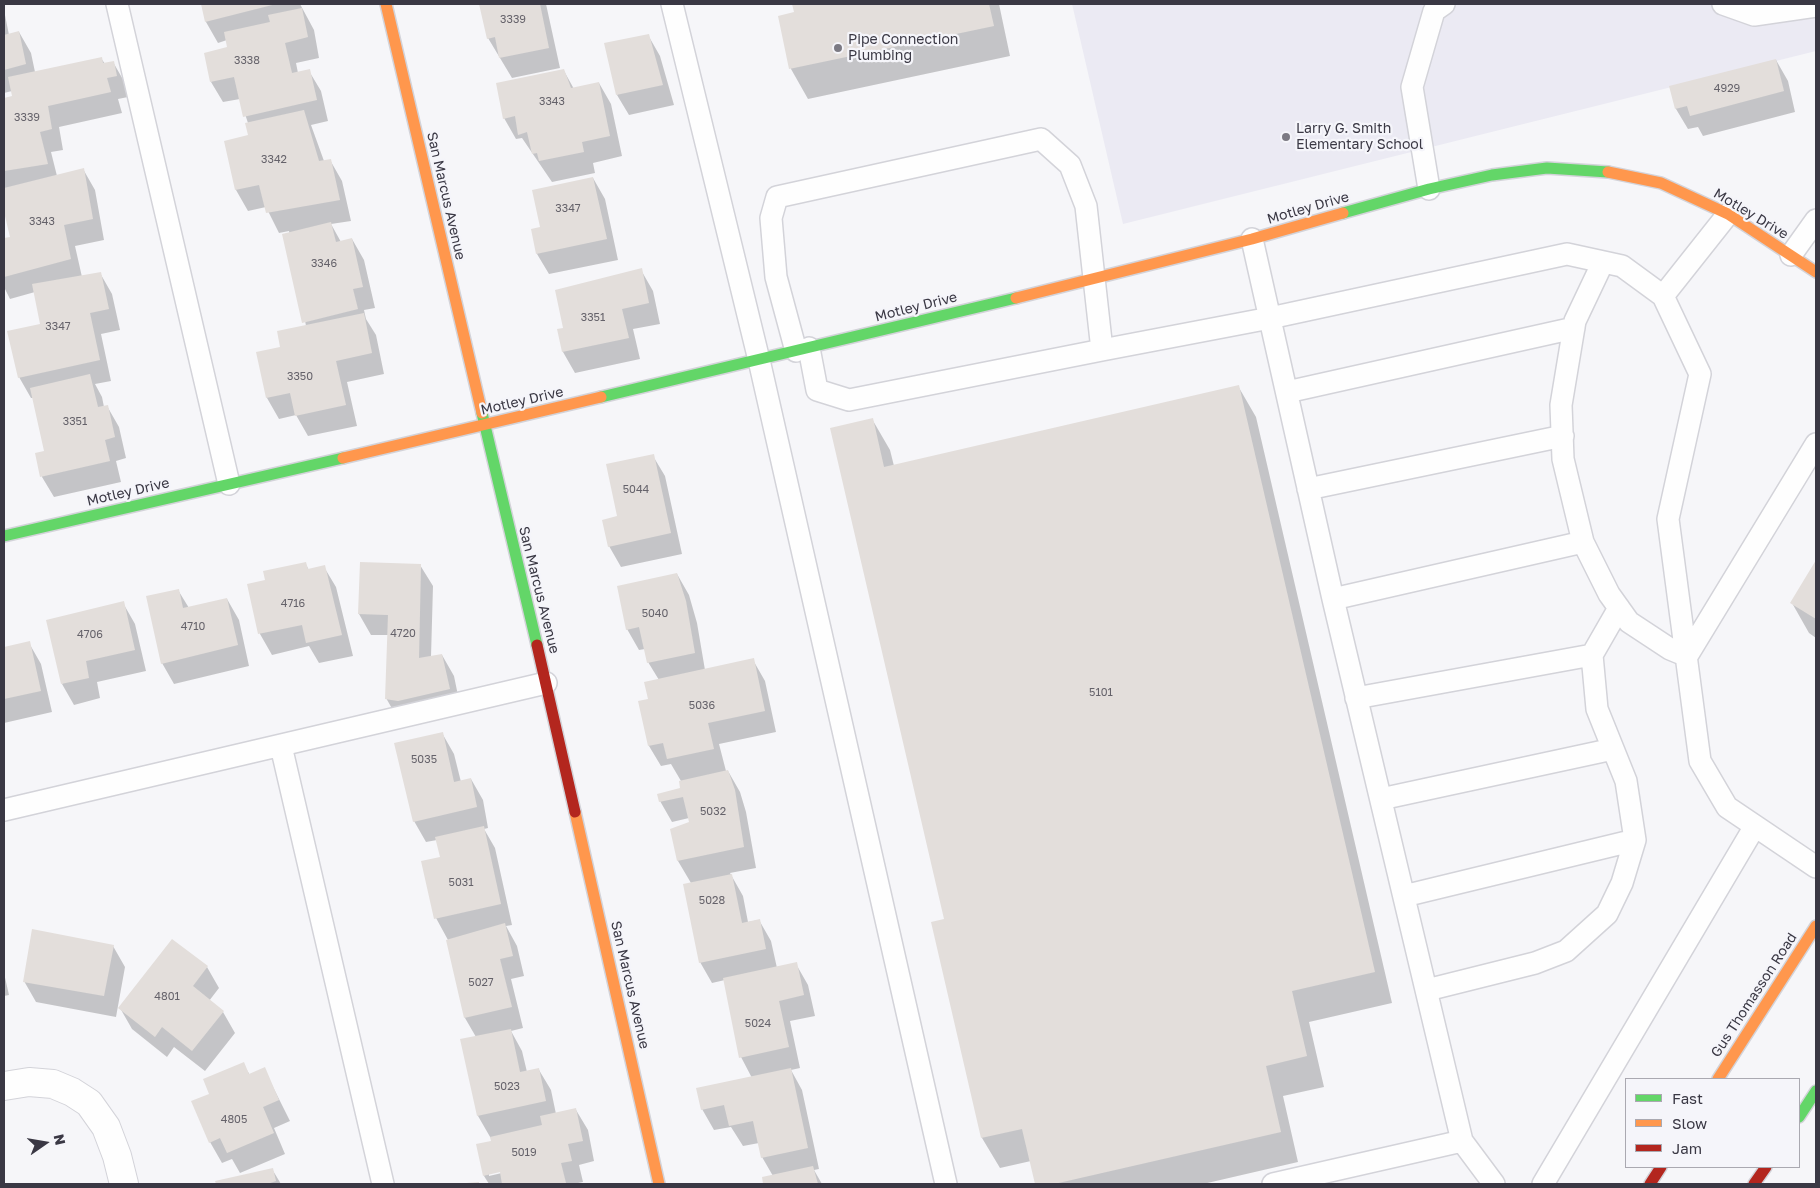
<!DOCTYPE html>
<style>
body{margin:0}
#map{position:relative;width:1820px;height:1188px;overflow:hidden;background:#f6f6f9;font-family:"Golos Text",sans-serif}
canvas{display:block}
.frame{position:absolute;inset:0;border:5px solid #3a3844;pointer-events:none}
.legend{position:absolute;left:1625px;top:1078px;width:175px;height:90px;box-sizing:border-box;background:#f5f5fa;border:1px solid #aaa9b1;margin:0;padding:6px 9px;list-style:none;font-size:15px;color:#3a3844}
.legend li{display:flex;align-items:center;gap:10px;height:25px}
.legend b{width:25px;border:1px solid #aaa9b1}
.north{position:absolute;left:20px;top:1118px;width:50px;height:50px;-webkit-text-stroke:4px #f5f5fa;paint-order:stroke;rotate:77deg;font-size:14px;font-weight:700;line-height:20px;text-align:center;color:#3a3844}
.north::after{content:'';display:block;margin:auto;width:18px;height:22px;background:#3a3844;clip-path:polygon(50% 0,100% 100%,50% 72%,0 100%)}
</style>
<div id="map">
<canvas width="1820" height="1188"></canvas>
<div class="frame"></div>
<ul class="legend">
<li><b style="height:6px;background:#63d668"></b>Fast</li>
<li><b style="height:6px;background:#ff974d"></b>Slow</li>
<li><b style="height:6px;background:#b3261e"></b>Jam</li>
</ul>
<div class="north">N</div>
</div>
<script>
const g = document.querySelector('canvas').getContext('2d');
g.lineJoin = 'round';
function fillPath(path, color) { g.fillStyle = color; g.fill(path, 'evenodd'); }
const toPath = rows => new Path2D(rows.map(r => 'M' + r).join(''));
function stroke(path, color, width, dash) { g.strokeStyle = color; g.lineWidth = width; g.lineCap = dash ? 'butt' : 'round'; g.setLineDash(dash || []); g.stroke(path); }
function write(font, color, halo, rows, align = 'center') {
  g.font = font + ' "Golos Text",sans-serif'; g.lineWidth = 4.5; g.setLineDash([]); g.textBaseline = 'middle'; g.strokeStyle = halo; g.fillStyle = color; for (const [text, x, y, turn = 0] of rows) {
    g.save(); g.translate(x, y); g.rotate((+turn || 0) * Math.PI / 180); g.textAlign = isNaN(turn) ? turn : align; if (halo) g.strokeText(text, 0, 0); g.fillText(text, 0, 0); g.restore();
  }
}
const built = toPath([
 [1072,4,1816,4,1816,51,1123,224]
]);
const shadow = toPath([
 [202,4,300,4,314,30,319,58,296,63,298,73,309,71,321,91,328,121,311,125,324,161,330,160,342,181,351,221,331,224,341,242,352,239,364,260,375,308,364,310,366,319,376,335,384,374,347,382,357,426,308,436,296,415,279,419,267,398,257,353,282,348,306,326,289,231,279,233,266,207,248,211,236,190,225,142,249,136,248,123,240,99,223,102,211,82,228,48,227,40,218,43,206,22],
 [480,4,546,4,560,68,512,78,488,38],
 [793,4,999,4,1010,56,808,99,791,69,780,17,795,13],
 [4,10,9,35,19,32,31,53,35,72,101,58,105,64,113,62,125,83,128,97,118,99,122,113,59,127,63,150,51,152,57,176,83,169,95,190,104,240,75,246,82,277,100,273,112,294,120,330,101,334,111,381,95,384,102,397,104,407,107,406,119,427,126,458,116,461,121,482,54,497,42,477,45,452,33,398,31,398,19,377,42,325,35,292,10,299,4,287,4,240,11,238,4,206,4,99,14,97,12,91,4,93],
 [648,35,660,56,674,105,629,115,617,95],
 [1776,60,1788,81,1795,112,1703,136,1698,127,1688,129,1676,109,1671,87],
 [564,71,574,89,599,83,611,104,622,156,593,163,595,173,552,182,522,138,516,139,504,118],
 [593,178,605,199,618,260,549,274,537,254,542,228],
 [641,270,653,291,660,324,633,329,640,359,575,373,563,352,559,330,565,328],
 [1238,386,1256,417,1392,1003,1309,1022,1324,1087,1283,1096,1298,1162,1203,1184,1037,1184,1031,1161,1000,1168,982,1138,932,923,946,920,872,419,890,450,894,466],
 [653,456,665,476,682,554,621,567,609,546,618,517],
 [305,563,309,570,324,567,336,587,353,656,319,663,309,646,272,655,260,634,249,585,266,581],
 [1816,563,1816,638,1809,633,1792,603],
 [420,565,433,586,431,657,442,655,454,676,461,710,398,719,386,698,388,635,371,635,359,614],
 [677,574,689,595,697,623,705,670,753,660,765,681,776,732,719,744,726,771,728,771,740,792,746,812,756,868,730,873,743,896,748,922,759,920,771,941,777,968,796,964,808,985,815,1016,790,1021,800,1068,791,1070,802,1090,819,1169,814,1170,822,1184,765,1184,763,1178,773,1176,762,1157,759,1143,743,1146,731,1127,714,1130,702,1109,752,1078,741,1057,725,980,712,983,700,962,691,883,678,861,672,830,690,823,689,818,672,822,660,801,682,789,681,781,671,764,661,766,649,746,649,700,659,680,648,662,645,649,639,650,627,629],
 [178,590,189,608,227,599,239,620,249,666,174,684,162,663],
 [123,603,135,624,146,671,97,682,100,698,74,705,62,684],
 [29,643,41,664,52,712,4,723,4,649],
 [442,733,454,754,461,782,471,779,483,800,488,828,484,829,495,848,512,925,506,926,517,946,524,976,511,979,523,1028,511,1031,522,1051,527,1072,539,1070,551,1090,556,1114,576,1110,588,1130,594,1161,579,1165,583,1182,573,1184,489,1184,484,1176,493,1142,478,1116,476,1037,465,1018,448,940,436,918,441,858,437,840,426,842,414,821],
 [506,1170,506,1172,489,1176,489,1173],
 [113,946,125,967,116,1017,36,1002,24,981],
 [207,967,219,988,209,1001,223,1012,235,1033,205,1071,174,1047,167,1057,132,1029,120,1008],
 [4,973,9,995,4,996],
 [243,1064,250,1075,264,1069,290,1121,274,1128,285,1154,240,1173,232,1159,222,1163,210,1142,211,1095],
 [272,1169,281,1184,217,1184,217,1182]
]);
const building = toPath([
 [201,4,276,4,205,22],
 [479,4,540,4,549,48,499,58,495,37,487,39],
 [792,4,989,4,994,26,789,69,778,16,794,12],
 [302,8,308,37,285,43,292,73,310,69,317,100,243,117,234,77,210,82,204,53,227,47,224,32,270,22,268,15],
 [19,31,26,64,4,70,4,35],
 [649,34,663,85,616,95,604,43],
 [102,57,103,63,114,61,117,76,107,78,111,92,48,106,52,129,40,132,48,164,4,171,4,98,12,96,8,77],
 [1776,59,1784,91,1690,116,1687,106,1675,109,1669,86],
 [564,69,571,88,599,82,610,136,582,142,584,152,539,161,537,153,532,154,527,132,518,135,515,116,503,119,496,83],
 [304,110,319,161,331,159,340,200,266,213,259,185,235,190,224,141,248,135,245,123],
 [84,168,93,219,64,225,71,259,4,277,4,238,10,237,4,212,4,188],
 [593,177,607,239,536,254,531,229,540,227,532,190],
 [331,222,336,242,352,238,363,287,353,289,358,309,302,323,282,234],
 [642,268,649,303,622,309,629,338,562,352,557,329,563,328,555,290],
 [101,272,109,309,90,313,100,360,18,378,7,331,40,324,32,284],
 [364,313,372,353,336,361,346,405,295,416,290,393,266,398,256,352,280,347,277,331],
 [90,374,98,407,108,405,115,437,105,440,110,461,40,477,35,453,44,451,30,388],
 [1239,385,1375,972,1292,991,1307,1056,1266,1066,1281,1132,1054,1184,1035,1184,1022,1129,981,1138,931,922,944,919,830,428,873,418,884,467],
 [654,454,671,533,608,547,602,520,617,516,606,464],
 [1816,560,1816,619,1790,603],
 [306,562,308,569,325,565,342,635,306,643,302,625,258,634,247,584,265,580,263,571],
 [360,562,421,564,419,658,442,654,450,689,398,701,385,699,388,615,358,614],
 [677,573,686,601,695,653,647,663,639,627,626,630,617,586],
 [179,589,183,608,227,598,238,645,161,664,146,596],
 [124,601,135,650,86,661,89,678,61,684,46,620],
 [30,641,41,691,4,699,4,647],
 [754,658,765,711,708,723,714,749,667,759,663,743,648,746,638,701,648,699,644,682],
 [443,732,454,782,471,778,477,807,413,822,394,743],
 [728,770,735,790,744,847,677,861,670,829,689,822,683,797,659,802,657,794,680,788,679,781],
 [484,826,501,904,434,919,421,861,440,857,435,837],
 [732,874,742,923,760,919,766,949,699,963,683,884],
 [505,923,513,956,500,959,512,1007,464,1018,446,940],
 [32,929,114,945,104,996,23,982],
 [172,939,208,966,193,986,224,1011,192,1051,162,1027,155,1037,118,1008],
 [797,962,804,995,779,1001,789,1047,739,1058,723,978],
 [511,1029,520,1072,539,1068,546,1101,477,1116,460,1039],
 [244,1062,249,1074,265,1067,279,1100,263,1107,274,1133,227,1153,220,1138,209,1143,191,1101,209,1094,203,1079],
 [791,1068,808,1148,761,1158,753,1121,729,1126,724,1105,701,1110,696,1088],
 [576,1108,583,1141,568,1144,572,1161,561,1163,566,1183,502,1184,500,1172,483,1176,476,1144,491,1141,490,1137,542,1125,540,1116],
 [813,1166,818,1184,763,1184,762,1177],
 [273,1168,276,1181,267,1184,216,1184,215,1181],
 [479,1182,479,1184,466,1184,466,1183]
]);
const lane = toPath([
 [117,4,229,484],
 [672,4,759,360,946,1184],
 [1723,4,1754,15,1816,6],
 [1429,189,1412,87,1434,11,1444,4],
 [1252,239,1333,599,1462,1141,1494,1184],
 [1791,255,1816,220],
 [1603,262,1575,321,1561,405,1563,459,1583,542,1609,594,1629,622,1670,649,1687,656,1816,444],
 [1663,296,1728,214],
 [1102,350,1270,318,1567,254,1622,266,1663,296,1700,374,1668,519,1700,761,1727,807,1816,867],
 [796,351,776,277,771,218,777,197,1041,139,1070,165,1086,206,1102,350,849,400,817,390,809,348],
 [1287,392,1574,328],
 [1308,489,1563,436],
 [1333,599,1583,542],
 [1356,698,1592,655],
 [281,746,383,1184],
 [1381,799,1613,749],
 [4,810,546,683],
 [1404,896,1635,840],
 [1427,990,1535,963,1566,951,1607,914,1622,883,1635,840,1626,781,1597,709,1592,655,1619,608],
 [1273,1184,1462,1141],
 [1543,1184,1755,826]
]);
const street = toPath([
 [4,1086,29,1082,53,1084,72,1092,89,1103,106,1127,117,1156,124,1184]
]);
const fast = toPath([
 [1343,213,1429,189,1492,175,1547,168,1608,172],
 [601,397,1016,298],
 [482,413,537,645],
 [4,536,343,458],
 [1799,1117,1816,1091]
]);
const slow = toPath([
 [386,4,482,413],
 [1608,172,1661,183,1728,214,1816,272],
 [1016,298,1252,239,1343,213],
 [343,458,601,397],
 [575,812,659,1184],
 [1718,1079,1816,926]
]);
const jam = toPath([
 [537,645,575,812],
 [1650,1184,1661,1167],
 [1754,1184,1766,1167]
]);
const markers = [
 [838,48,5,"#7c7a83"],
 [1286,137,5,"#7c7a83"]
];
const numberNames = [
 ["3339",513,20],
 ["3338",247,61],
 ["4929",1727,89],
 ["3343",552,102],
 ["3339",27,118],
 ["3342",274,160],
 ["3347",568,209],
 ["3343",42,222],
 ["3346",324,264],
 ["3351",593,318],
 ["3347",58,327],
 ["3350",300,377],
 ["3351",75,422],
 ["5044",636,490],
 ["4716",293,604],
 ["5040",655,614],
 ["4710",193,627],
 ["4720",403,634],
 ["4706",90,635],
 ["5101",1101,693],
 ["5036",702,706],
 ["5035",424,760],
 ["5032",713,812],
 ["5031",461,883],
 ["5028",712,901],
 ["5027",481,983],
 ["4801",167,997],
 ["5024",758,1024],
 ["5023",507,1087],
 ["4805",234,1120],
 ["5019",524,1153]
];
const poiNames = [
 ["Pipe Connection",848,40],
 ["Plumbing",848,56],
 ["Larry G. Smith",1296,129],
 ["Elementary School",1296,145]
];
const streetNames = [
 ["San Marcus Avenue",446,196,77],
 ["Motley Drive",1308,208,-16],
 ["Motley Drive",1751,214,31],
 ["Motley Drive",916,307,-14],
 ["Motley Drive",522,401,-13],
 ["Motley Drive",128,492,-13],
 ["San Marcus Avenue",539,590,76],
 ["San Marcus Avenue",630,985,77],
 ["Gus Thomasson Road",1754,995,-57]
];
fillPath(built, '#ebeaf3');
fillPath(shadow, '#0003');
fillPath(building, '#e3dedb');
stroke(lane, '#d3d3d9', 24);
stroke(street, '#d3d3d9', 30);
stroke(fast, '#d3d3d9', 14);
stroke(slow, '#d3d3d9', 14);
stroke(jam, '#d3d3d9', 14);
stroke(lane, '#fefefe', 21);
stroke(street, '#fefefe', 28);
stroke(fast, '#63d668', 11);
stroke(slow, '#ff974d', 11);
stroke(jam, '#b3261e', 11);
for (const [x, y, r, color] of markers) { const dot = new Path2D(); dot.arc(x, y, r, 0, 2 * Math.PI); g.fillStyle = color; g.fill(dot); stroke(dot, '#f5f5fa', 2); }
write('11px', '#65626a', null, numberNames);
write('14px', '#3a3844', '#f5f5fa', poiNames, 'left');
write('14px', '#3a3844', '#f5f5fa', streetNames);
</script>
